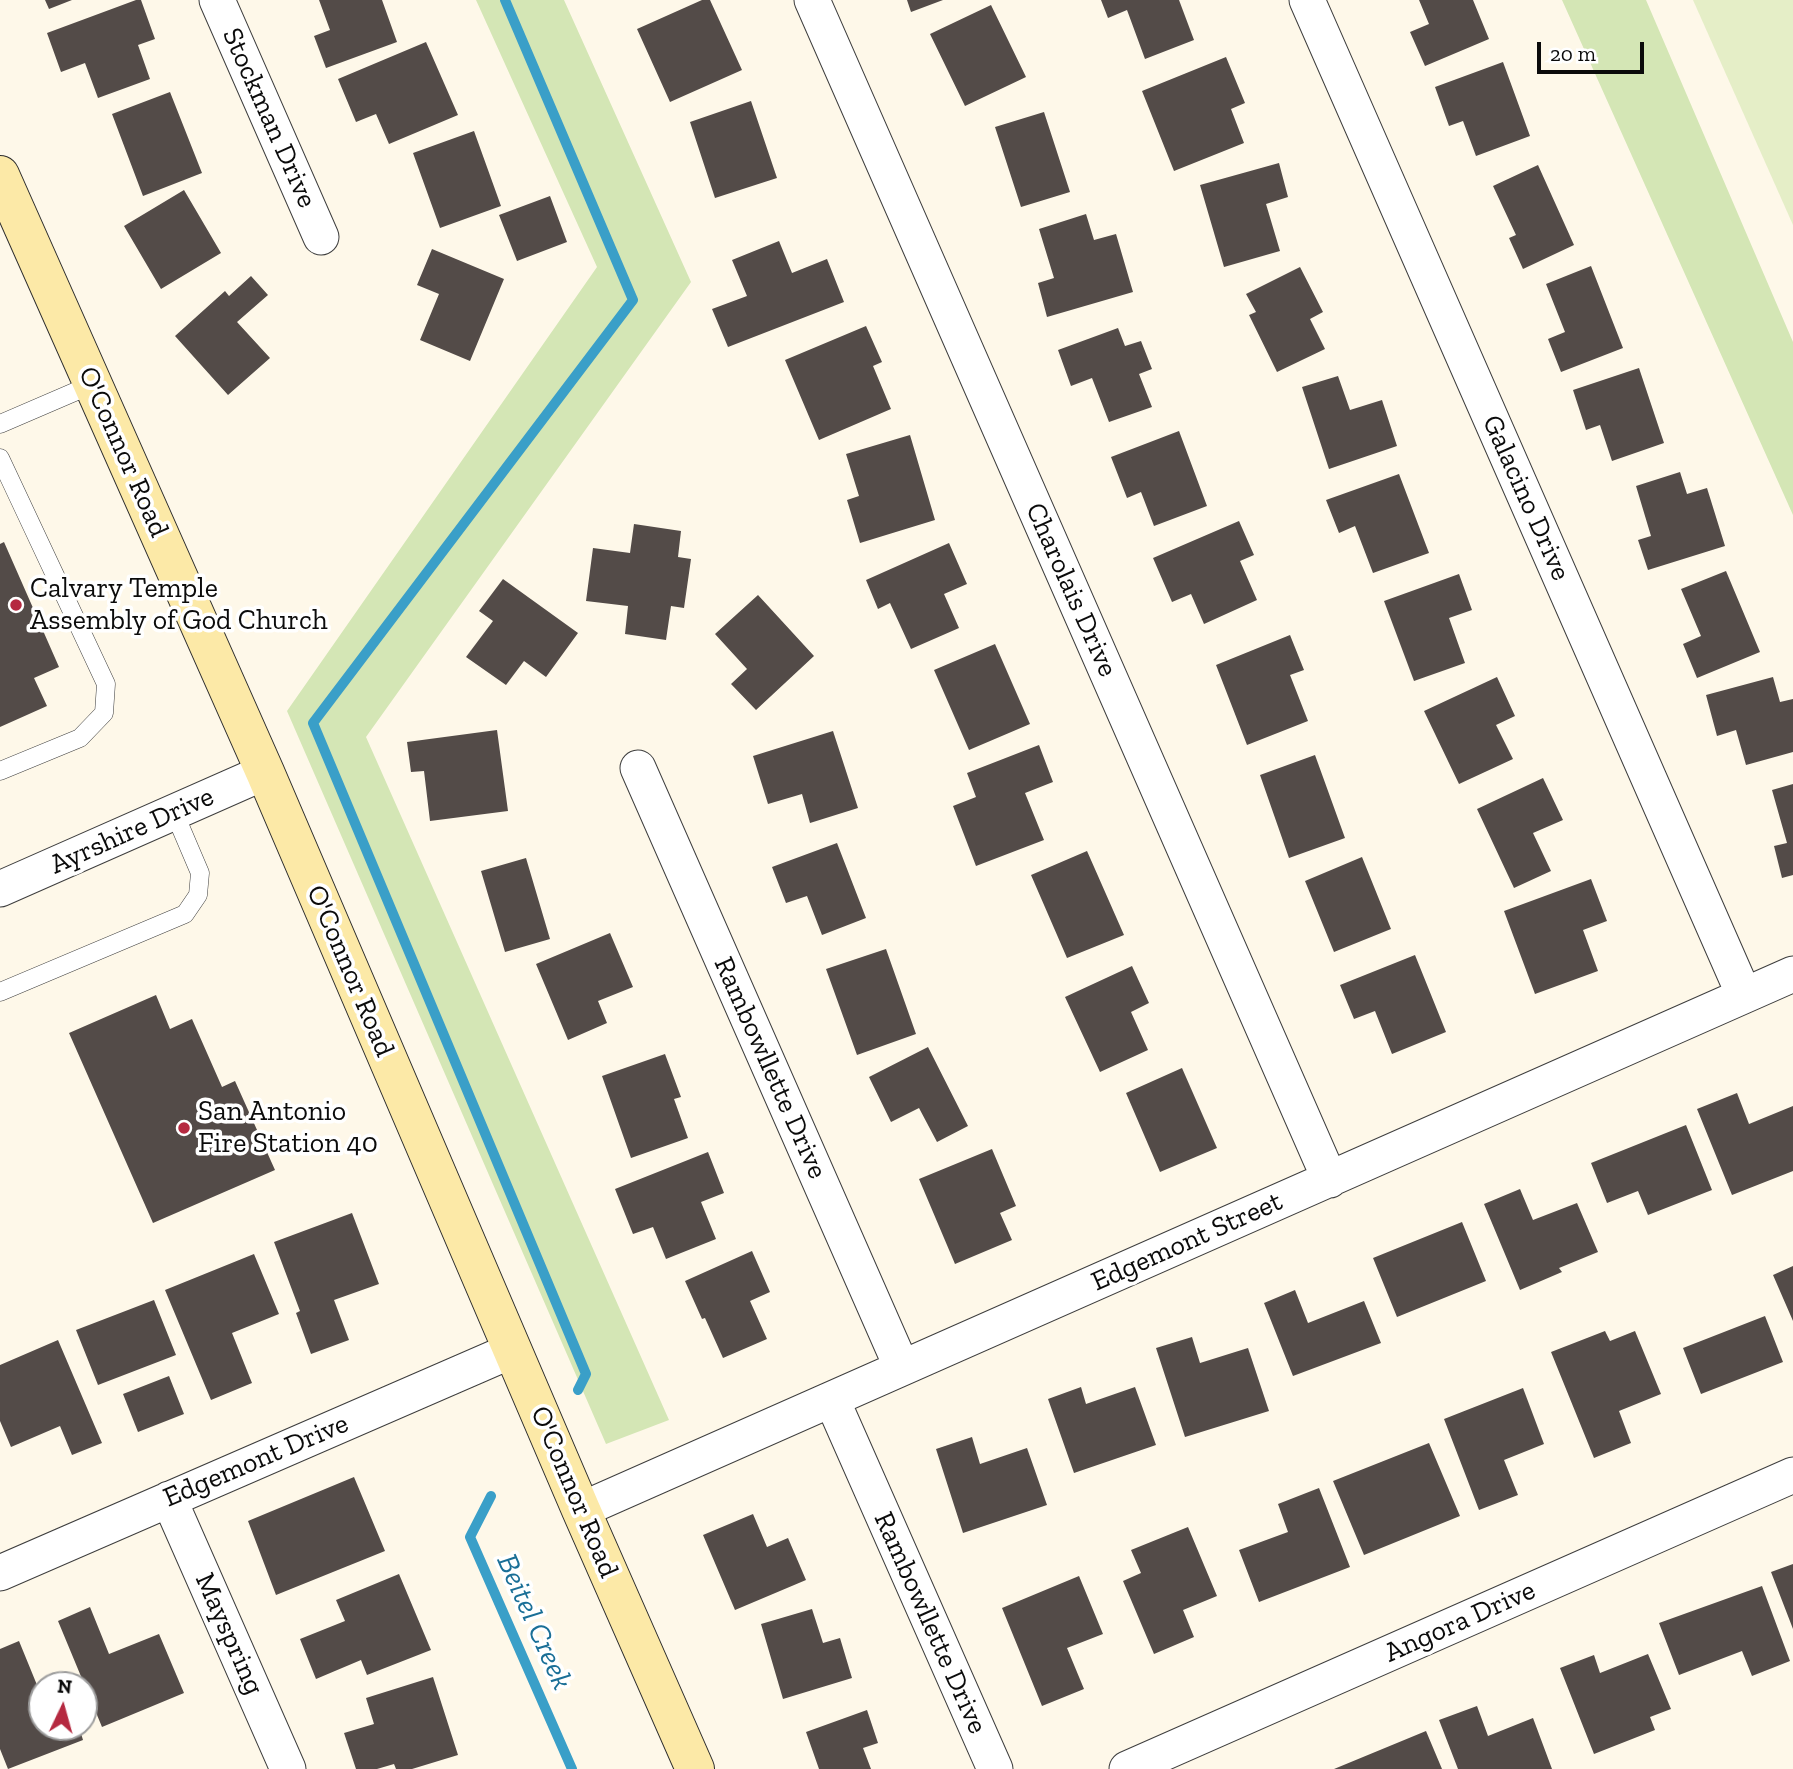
<!DOCTYPE html>
<style>
body{margin:0}
#map{position:relative;width:1793px;height:1769px;overflow:hidden;background:#fef8e9;font-family:"Zilla Slab",serif}
canvas{display:block}
.north{position:absolute;left:28px;top:1671px;width:70px;height:70px;box-sizing:border-box;background:#fff;border:2px solid #9d9d9d;border-radius:50%;rotate:5deg;font-size:19px;font-weight:700;line-height:28px;text-align:center;color:#0b0b0b}
.north::after{content:'';display:block;margin:auto;width:24px;height:32px;background:#b52940;clip-path:polygon(50% 0,100% 100%,50% 72%,0 100%)}
.scale{position:absolute;left:1537px;top:42px;width:107px;height:32px;box-sizing:border-box;border:4px solid #0b0b0b;border-top:0;padding-left:9px;font-size:21px;line-height:24px;white-space:nowrap;color:#0b0b0b;-webkit-text-stroke:5px #fff;paint-order:stroke}
</style>
<div id="map">
<canvas width="1793" height="1769"></canvas>
<div class="north">N</div>
<div class="scale">20 m</div>
</div>
<script>
const g = document.querySelector('canvas').getContext('2d');
g.lineJoin = 'round';
function fillPath(path, color) { g.fillStyle = color; g.fill(path, 'evenodd'); }
const toPath = rows => new Path2D(rows.map(r => 'M' + r).join(''));
function stroke(path, color, width, dash) { g.strokeStyle = color; g.lineWidth = width; g.lineCap = dash ? 'butt' : 'round'; g.setLineDash(dash || []); g.stroke(path); }
function write(font, color, halo, rows, align = 'center') {
  g.font = font + ' "Zilla Slab",serif'; g.lineWidth = 7; g.setLineDash([]); g.textBaseline = 'middle'; g.strokeStyle = halo; g.fillStyle = color; for (const [text, x, y, turn = 0] of rows) {
    g.save(); g.translate(x, y); g.rotate((+turn || 0) * Math.PI / 180); g.textAlign = isNaN(turn) ? turn : align; if (halo) g.strokeText(text, 0, 0); g.fillText(text, 0, 0); g.restore();
  }
}
const green = toPath([
 [476,0,564,0,691,282,366,737,669,1420,606,1444,287,711,597,267],
 [1562,0,1646,0,1793,342,1793,515]
]);
const pitch = toPath([
 [1693,0,1793,0,1793,225]
]);
const stream = toPath([
 [505,0,633,300,313,723,586,1374,578,1390],
 [491,1496,470,1537,572,1769]
]);
const building = toPath([
 [45,0,72,0,49,9],
 [136,0,141,0,155,39,138,45,150,79,98,98,85,63,61,72,47,33],
 [319,0,382,0,397,42,326,68,314,36,330,30],
 [702,0,710,0,742,70,670,102,637,29],
 [907,0,943,0,911,12],
 [1101,0,1179,0,1194,40,1145,59,1127,10,1108,18],
 [1419,0,1473,0,1489,39,1425,66,1410,32,1429,24],
 [991,5,1026,77,965,106,930,34],
 [426,42,458,115,389,144,376,114,356,122,338,79],
 [1226,57,1245,103,1231,109,1244,143,1174,171,1142,91],
 [1503,62,1530,136,1476,156,1463,121,1449,126,1435,87],
 [170,92,202,173,143,196,112,114],
 [751,101,777,178,715,198,690,122],
 [1044,112,1070,192,1021,207,995,127],
 [474,131,501,206,440,228,413,153],
 [1279,163,1288,197,1266,204,1280,251,1224,267,1200,185],
 [1538,165,1574,245,1523,269,1509,238,1516,235,1493,186],
 [184,190,221,253,161,289,124,226],
 [550,196,567,242,517,261,499,215],
 [1086,214,1094,240,1116,234,1133,292,1047,317,1038,283,1054,278,1039,229],
 [779,241,792,273,827,259,844,302,728,347,712,309,747,296,732,260],
 [432,249,504,279,470,361,420,340,439,294,417,285],
 [1591,266,1623,348,1561,372,1548,339,1565,332,1546,284],
 [1300,267,1323,312,1310,319,1325,349,1277,372,1249,315,1256,312,1246,294],
 [251,276,268,295,237,322,270,358,228,395,175,336,225,291,229,296],
 [866,326,882,362,873,366,891,409,819,440,785,360],
 [1118,328,1125,346,1141,341,1152,369,1139,374,1152,407,1109,422,1092,378,1071,386,1058,350],
 [1639,368,1664,443,1612,461,1600,425,1586,430,1573,390],
 [1338,376,1350,410,1382,400,1397,446,1329,469,1302,387],
 [1179,431,1207,506,1154,526,1141,492,1127,498,1111,457],
 [910,435,935,520,860,543,847,500,859,496,846,454],
 [1680,472,1687,494,1707,488,1725,546,1648,570,1638,540,1651,536,1636,486],
 [1399,474,1429,553,1373,573,1355,526,1339,533,1326,500],
 [1239,521,1254,555,1240,561,1257,600,1204,624,1191,594,1172,602,1153,558],
 [634,524,681,531,678,557,691,559,684,608,671,606,666,640,625,634,628,606,586,601,593,548,630,553],
 [4,542,59,667,34,678,47,706,0,727,0,544],
 [949,543,967,584,944,594,959,628,911,649,890,603,878,609,866,580],
 [1726,571,1760,652,1697,678,1683,644,1701,636,1681,589],
 [1459,574,1472,610,1449,618,1465,663,1414,681,1384,601],
 [503,579,578,633,546,677,524,661,506,685,466,657,493,621,479,611],
 [758,595,814,656,756,710,731,684,747,669,715,634],
 [1290,635,1304,670,1290,675,1308,721,1247,745,1216,665],
 [995,644,1030,724,969,750,934,670],
 [1497,677,1515,716,1496,725,1513,759,1459,784,1424,711],
 [1773,677,1780,702,1793,699,1793,752,1746,765,1736,730,1717,736,1706,695],
 [497,730,508,811,430,821,424,771,411,772,407,742],
 [833,731,858,808,810,823,802,794,768,804,753,756],
 [1039,745,1053,782,1025,793,1044,840,976,866,953,806,976,797,967,773],
 [1315,755,1345,838,1289,858,1260,775],
 [1543,778,1563,820,1533,833,1551,871,1514,888,1477,809],
 [1793,784,1793,875,1782,878,1774,846,1787,843,1772,790],
 [837,843,866,918,822,935,807,896,786,903,772,867],
 [1087,851,1124,935,1067,958,1031,875],
 [1362,857,1391,929,1334,952,1305,881],
 [526,858,550,939,505,952,481,871],
 [1591,879,1607,921,1583,930,1598,971,1535,994,1504,911],
 [610,933,633,987,598,1001,607,1023,568,1040,536,964],
 [886,949,916,1034,857,1055,826,969],
 [1415,955,1446,1032,1392,1054,1375,1011,1354,1019,1340,985],
 [1132,966,1149,1003,1131,1012,1148,1050,1100,1072,1065,997],
 [156,995,170,1029,192,1019,222,1087,235,1081,275,1170,153,1223,69,1033],
 [928,1047,968,1126,937,1142,919,1108,891,1122,869,1077],
 [665,1054,681,1097,674,1099,688,1138,631,1158,602,1076],
 [1182,1068,1217,1148,1160,1172,1126,1093],
 [1737,1093,1749,1124,1793,1106,1793,1171,1732,1195,1697,1109],
 [1686,1125,1712,1190,1648,1215,1638,1191,1607,1203,1591,1163],
 [992,1149,1016,1206,1000,1213,1012,1240,955,1264,919,1179],
 [708,1152,724,1193,701,1202,716,1239,666,1259,653,1227,633,1234,615,1189],
 [1520,1189,1533,1220,1577,1203,1598,1252,1559,1268,1562,1272,1520,1290,1484,1204],
 [352,1213,379,1284,334,1300,349,1340,311,1354,296,1313,300,1311,274,1242],
 [1462,1222,1486,1281,1397,1317,1373,1258],
 [752,1251,770,1292,750,1301,767,1339,723,1358,705,1318,702,1319,685,1281],
 [254,1254,279,1314,232,1333,252,1383,211,1400,165,1290],
 [1793,1266,1793,1321,1773,1275],
 [1295,1290,1308,1323,1364,1301,1381,1343,1293,1376,1264,1303],
 [154,1300,176,1355,98,1385,76,1330],
 [1765,1316,1783,1362,1701,1394,1683,1348],
 [1605,1331,1610,1341,1635,1331,1661,1394,1619,1411,1631,1443,1594,1458,1551,1352],
 [1192,1337,1200,1363,1248,1348,1269,1411,1185,1437,1156,1348],
 [58,1340,102,1443,72,1455,60,1426,11,1447,0,1421,0,1365],
 [169,1376,184,1414,138,1432,123,1394],
 [1081,1387,1086,1404,1135,1387,1156,1445,1074,1473,1048,1399],
 [1523,1388,1544,1444,1504,1460,1518,1495,1479,1510,1444,1419],
 [972,1437,980,1464,1027,1448,1047,1505,963,1533,936,1449],
 [1429,1443,1460,1516,1364,1555,1333,1481],
 [354,1477,385,1551,276,1595,248,1521],
 [1319,1488,1350,1567,1259,1602,1239,1550,1288,1532,1278,1504],
 [753,1514,767,1547,788,1538,806,1580,735,1610,703,1535],
 [1188,1527,1217,1596,1183,1610,1194,1637,1154,1654,1123,1581,1141,1573,1131,1550],
 [1793,1564,1793,1629,1771,1572],
 [399,1574,431,1650,367,1675,361,1660,316,1679,300,1639,345,1621,336,1600],
 [1079,1576,1103,1634,1067,1648,1084,1689,1042,1706,1002,1608],
 [1762,1586,1790,1661,1752,1676,1742,1651,1679,1675,1659,1623],
 [90,1607,109,1654,159,1634,184,1693,102,1727,58,1621],
 [812,1609,823,1643,840,1638,852,1678,783,1699,761,1624],
 [19,1641,37,1685,59,1677,62,1685,42,1685,42,1727,79,1727,83,1740,8,1769,0,1749,0,1649],
 [1648,1654,1671,1709,1650,1717,1655,1730,1594,1754,1560,1668,1594,1655,1600,1673],
 [433,1677,458,1755,412,1769,396,1769,394,1764,377,1769,356,1769,344,1733,374,1724,366,1698],
 [1477,1706,1488,1736,1533,1718,1552,1769,1458,1769,1439,1720],
 [867,1710,878,1743,863,1748,871,1769,819,1769,806,1732],
 [1426,1731,1442,1769,1334,1769]
]);
const lane = toPath([
 [0,424,93,384],
 [0,458,106,684,104,713,80,738,0,771],
 [0,992,185,914,198,895,200,873,174,812]
]);
const street = toPath([
 [217,0,321,237],
 [812,0,1330,1180],
 [1307,0,1744,995],
 [638,768,902,1368],
 [0,889,265,772],
 [832,1400,995,1769],
 [169,1499,288,1769],
 [581,1510,1793,974],
 [0,1573,513,1350],
 [1127,1769,1793,1475]
]);
const secondary = toPath([
 [0,175,265,772,581,1510,695,1769]
]);
const markers = [
 [16,605,7,"#b52940"],
 [184,1128,7,"#b52940"]
];
const streetNames = [
 ["Stockman Drive",269,118,66],
 ["O'Connor Road",123,452,66],
 ["Galacino Drive",1526,498,66],
 ["Charolais Drive",1071,590,66],
 ["Ayrshire Drive",132,831,-24],
 ["O'Connor Road",350,971,67],
 ["Rambowllette Drive",770,1068,66],
 ["Edgemont Street",1187,1242,-24],
 ["Edgemont Drive",256,1461,-23],
 ["O'Connor Road",574,1492,67],
 ["Angora Drive",1460,1622,-24],
 ["Rambowllette Drive",930,1623,66],
 ["Mayspring",229,1634,66]
];
const poiNames = [
 ["Calvary Temple",30,589],
 ["Assembly of God Church",30,621],
 ["San Antonio",198,1112],
 ["Fire Station 40",198,1144]
];
const waterNames = [
 ["Beitel Creek",534,1622,66]
];
fillPath(green, '#d4e6b5');
fillPath(pitch, '#e5eec7');
stroke(stream, '#3a9fc8', 10);
fillPath(building, '#534b48');
stroke(lane, '#3e3e3e', 19);
stroke(street, '#3e3e3e', 37);
stroke(secondary, '#2d2d2d', 40);
stroke(lane, '#fff', 18);
stroke(street, '#fff', 35);
stroke(secondary, '#fce9a7', 38);
for (const [x, y, r, color] of markers) { const dot = new Path2D(); dot.arc(x, y, r, 0, 2 * Math.PI); g.fillStyle = color; g.fill(dot); stroke(dot, '#fff', 2.5); }
write('28px', '#0b0b0b', '#fff', streetNames);
write('28px', '#0b0b0b', '#fff', poiNames, 'left');
write('italic 30px', '#1a6f97', '#fff', waterNames);
</script>
